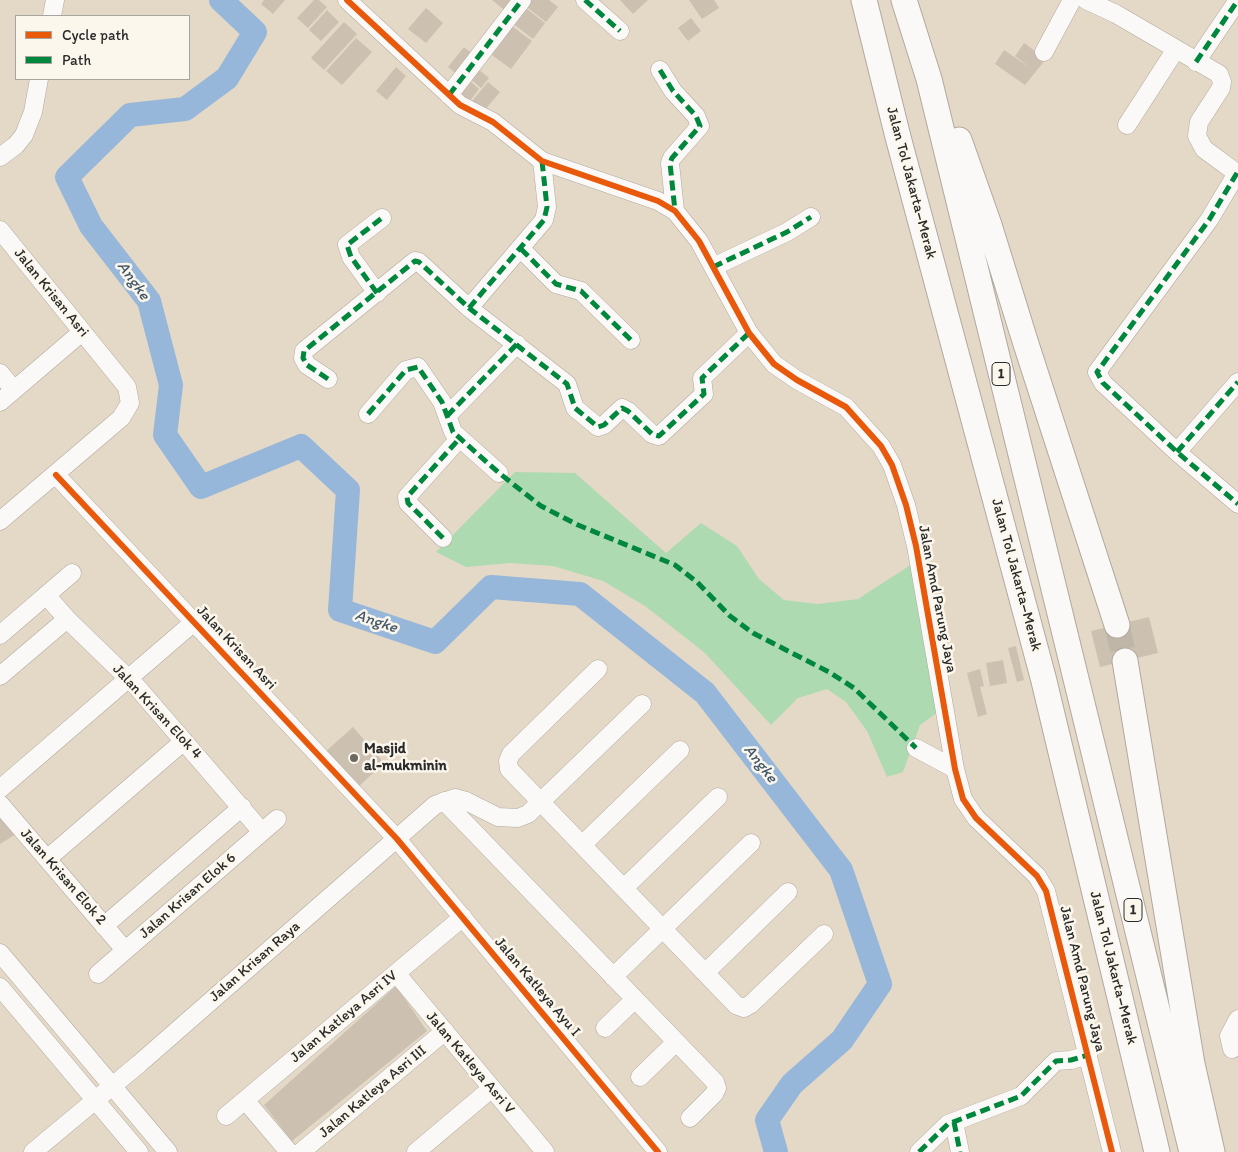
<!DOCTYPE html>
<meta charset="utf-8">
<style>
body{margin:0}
#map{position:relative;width:1238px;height:1152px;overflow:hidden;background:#e4d9c7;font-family:Itim,sans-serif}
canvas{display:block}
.legend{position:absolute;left:15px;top:15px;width:175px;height:65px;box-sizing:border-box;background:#fbf7ec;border:1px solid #a8a59f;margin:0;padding:6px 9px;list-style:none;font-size:15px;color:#2b2b2b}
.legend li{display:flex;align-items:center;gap:10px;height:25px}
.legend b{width:25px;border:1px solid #a8a59f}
</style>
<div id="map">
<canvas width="1238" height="1152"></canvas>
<ul class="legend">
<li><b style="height:6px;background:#e8590c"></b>Cycle path</li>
<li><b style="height:6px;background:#00873e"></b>Path</li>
</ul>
</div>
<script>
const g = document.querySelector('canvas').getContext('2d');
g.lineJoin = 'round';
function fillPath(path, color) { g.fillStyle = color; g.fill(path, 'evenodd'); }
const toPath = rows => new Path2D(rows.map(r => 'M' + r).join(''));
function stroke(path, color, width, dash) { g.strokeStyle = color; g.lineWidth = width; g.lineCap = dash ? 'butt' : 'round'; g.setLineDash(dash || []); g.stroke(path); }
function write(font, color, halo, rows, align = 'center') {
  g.font = font + ' Itim,sans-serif'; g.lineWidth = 5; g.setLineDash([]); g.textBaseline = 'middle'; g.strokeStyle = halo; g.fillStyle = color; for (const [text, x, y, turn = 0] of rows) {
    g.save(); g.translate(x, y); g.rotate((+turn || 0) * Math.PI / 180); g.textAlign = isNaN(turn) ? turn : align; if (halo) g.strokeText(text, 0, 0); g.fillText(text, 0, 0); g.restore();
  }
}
const green = toPath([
 [515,472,575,473,666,553,701,523,737,546,759,579,784,600,818,604,858,599,912,564,938,712,920,725,903,772,887,777,867,731,846,702,827,689,798,698,771,725,705,653,645,606,603,581,553,566,510,563,466,567,436,552]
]);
const river = toPath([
 [221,0,255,32,227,78,185,109,130,115,67,177,91,226,149,301,171,385,165,435,201,487,301,446,348,490,340,610,435,642,491,587,580,594,705,693,841,870,880,984,842,1040,792,1084,767,1120,776,1152]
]);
const building = toPath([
 [264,0,285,0,273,14,261,4],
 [314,0,319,0,327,7,308,28,297,18],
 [492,0,516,0,507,12],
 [528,0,549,0,558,7,546,22,524,5],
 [620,0,648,0,633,14],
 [689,0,714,0,719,8,702,19],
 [523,6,545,23,533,39,511,22],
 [426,8,443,23,426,43,408,29],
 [327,10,339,22,321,41,309,30],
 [691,18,701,31,688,41,678,28],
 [344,22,357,34,324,70,311,58],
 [509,24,532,41,511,69,488,52],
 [356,38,372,52,342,85,326,71],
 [1024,43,1046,59,1025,85,995,64,1004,50,1032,69,1015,56],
 [464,47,476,57,460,77,448,67],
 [396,67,406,76,387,100,376,91],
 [477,68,489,78,481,88,468,77],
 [469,80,479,89,469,102,458,93],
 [488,82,500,92,484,111,472,101],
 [1149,617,1158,653,1100,667,1091,631],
 [1016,646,1024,680,1017,682,1008,648],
 [1003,660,1007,683,990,686,986,663],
 [980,669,984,686,980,687,987,714,978,717,967,673],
 [353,727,384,763,358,787,324,753],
 [0,815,16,834,0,844],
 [396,986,427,1031,292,1141,264,1105]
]);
const highwayTunnel = toPath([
 [1117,625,1125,661]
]);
const minor = toPath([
 [347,0,460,105,493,122,542,161,658,201,675,211,699,241,749,333,774,364,797,380,846,407,881,446,892,465,906,505,916,546,955,769,963,799,976,818,1037,876,1046,891,1112,1152],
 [585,0,620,31],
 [1086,0,1116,14,1219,74,1222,82,1221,88,1199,122,1197,136,1204,149,1238,174],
 [52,16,55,0],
 [1044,52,1072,0],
 [1196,62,1238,0],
 [660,70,673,91,696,116,700,126,672,158,670,163,675,211],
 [449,95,522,0],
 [1127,125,1176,49],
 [0,157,16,145,24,135,33,112,39,79],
 [1237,173,1209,220,1097,372,1103,383,1177,452,1238,504],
 [0,230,127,387,130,403,121,418,0,521],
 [521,249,556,284,581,291,631,340],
 [713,267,787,232,811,217],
 [377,293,351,257,347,245,382,218],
 [469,308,544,220,547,207,542,161],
 [0,373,14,390],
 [328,379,307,365,303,358,304,351,415,261,419,262,469,308,567,384,575,408,598,427,604,425,622,408,628,411,652,434,659,436,704,394,702,378,749,333],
 [0,402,82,332],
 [368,414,406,370,418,367,442,402,453,432,499,473],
 [447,416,517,344],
 [1177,452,1238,382],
 [56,475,397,839,658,1152],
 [443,538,408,503,407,497,459,439],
 [46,595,67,619,137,687,262,832],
 [0,635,72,573],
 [598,669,511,754,508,761,509,769,736,1005,744,1008,751,1004,824,934],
 [0,676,67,619],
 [916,748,955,769],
 [0,789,194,622],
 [444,801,715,1082,717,1088,714,1094,690,1118],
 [0,804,125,950],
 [582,845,680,750],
 [47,859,184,741],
 [624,888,718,797],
 [104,926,242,807],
 [0,953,168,1152],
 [396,973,545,1152],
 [705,973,788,892],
 [98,974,277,819],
 [613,977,751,843],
 [0,987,139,1152],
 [605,1028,635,999],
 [1232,1049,1229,1036,1238,1019],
 [640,1077,676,1042],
 [245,1100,289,1152],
 [226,1116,463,917],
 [954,1122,960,1152],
 [33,1152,140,1063,435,805,455,798,466,801,498,817,518,818,528,814,642,704],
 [301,1152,445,1031],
 [416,1152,492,1088],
 [919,1152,948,1124,1021,1096,1056,1061,1071,1060,1088,1055]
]);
const highway = toPath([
 [864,0,898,137,1043,677,1157,1152],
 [904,0,929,79,1192,1152],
 [959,140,989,225,1026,344,1117,625],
 [1125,661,1192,1064,1212,1152]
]);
const quiet = toPath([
 [585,0,620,31],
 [1196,62,1238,0],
 [660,70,673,91,696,116,700,126,672,158,670,163,675,211],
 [449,95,522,0],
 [1237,173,1209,220,1097,372,1103,383,1177,452,1238,504],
 [521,249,556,284,581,291,631,340],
 [713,267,787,232,811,217],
 [377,293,351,257,347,245,382,218],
 [469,308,544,220,547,207,542,161],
 [328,379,307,365,303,358,304,351,415,261,419,262,469,308,567,384,575,408,598,427,604,425,622,408,628,411,652,434,659,436,704,394,702,378,749,333],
 [368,414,406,370,418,367,442,402,453,432,499,473,541,506,578,525,675,565,697,582,730,616,753,633,829,672,854,688,916,748],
 [447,416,517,344],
 [1177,452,1238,382],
 [443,538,408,503,407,497,459,439],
 [954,1122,960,1152],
 [919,1152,948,1124,1021,1096,1056,1061,1071,1060,1088,1055]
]);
const cycleway = toPath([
 [347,0,460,105,493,122,542,161,658,201,675,211,699,241,749,333,774,364,797,380,846,407,881,446,892,465,906,505,916,546,955,769,963,799,976,818,1037,876,1046,891,1112,1152],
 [56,475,397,839,658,1152]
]);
const markers = [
 [354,758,5,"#6c6862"]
];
const shields = [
 [1001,374,18],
 [1133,910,18]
];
const shieldNames = [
 ["1",1001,374],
 ["1",1133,910]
];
const streetNames = [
 ["Jalan Tol Jakarta–Merak",911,183,75],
 ["Jalan Krisan Asri",51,293,51],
 ["Jalan Tol Jakarta–Merak",1016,575,75],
 ["Jalan Amd Parung Jaya",937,599,79],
 ["Jalan Krisan Asri",236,648,47],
 ["Jalan Krisan Elok 4",157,712,47],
 ["Jalan Krisan Elok 2",63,877,49],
 ["Jalan Krisan Elok 6",188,896,-41],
 ["Jalan Krisan Raya",255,962,-41],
 ["Jalan Tol Jakarta–Merak",1113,968,76],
 ["Jalan Amd Parung Jaya",1082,979,76],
 ["Jalan Katleya Ayu I",537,987,50],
 ["Jalan Katleya Asri IV",344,1017,-40],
 ["Jalan Katleya Asri V",470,1063,50],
 ["Jalan Katleya Asri III",373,1092,-40]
];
const poiNames = [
 ["Masjid",364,749],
 ["al-mukminin",364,766]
];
const waterNames = [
 ["Angke",133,281,54],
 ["Angke",376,622,18],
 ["Angke",760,764,52]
];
fillPath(green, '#aedab2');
stroke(river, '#97b7da', 24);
fillPath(building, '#ccc0b0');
stroke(highwayTunnel, '#bfb6a8', 25, [25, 12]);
stroke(minor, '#b0a99e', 19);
stroke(highway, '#b0a99e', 27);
stroke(minor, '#fbf9f7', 18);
stroke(highway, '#fbf9f7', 25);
stroke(quiet, '#00873e', 5, [10, 5]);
stroke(cycleway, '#e8590c', 6);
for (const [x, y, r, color] of markers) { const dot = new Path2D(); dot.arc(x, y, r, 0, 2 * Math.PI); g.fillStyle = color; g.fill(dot); stroke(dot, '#fbf7ec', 2); }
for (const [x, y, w] of shields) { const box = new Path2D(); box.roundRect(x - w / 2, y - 11.5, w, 23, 4); g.fillStyle = '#fbf7ec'; g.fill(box); stroke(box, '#2b2b2b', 1); }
write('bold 14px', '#2b2b2b', null, shieldNames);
write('15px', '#2b2b2b', '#fbf7ec', streetNames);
write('bold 15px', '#2b2b2b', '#fbf7ec', poiNames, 'left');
write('italic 16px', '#45576b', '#fbf7ec', waterNames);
</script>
